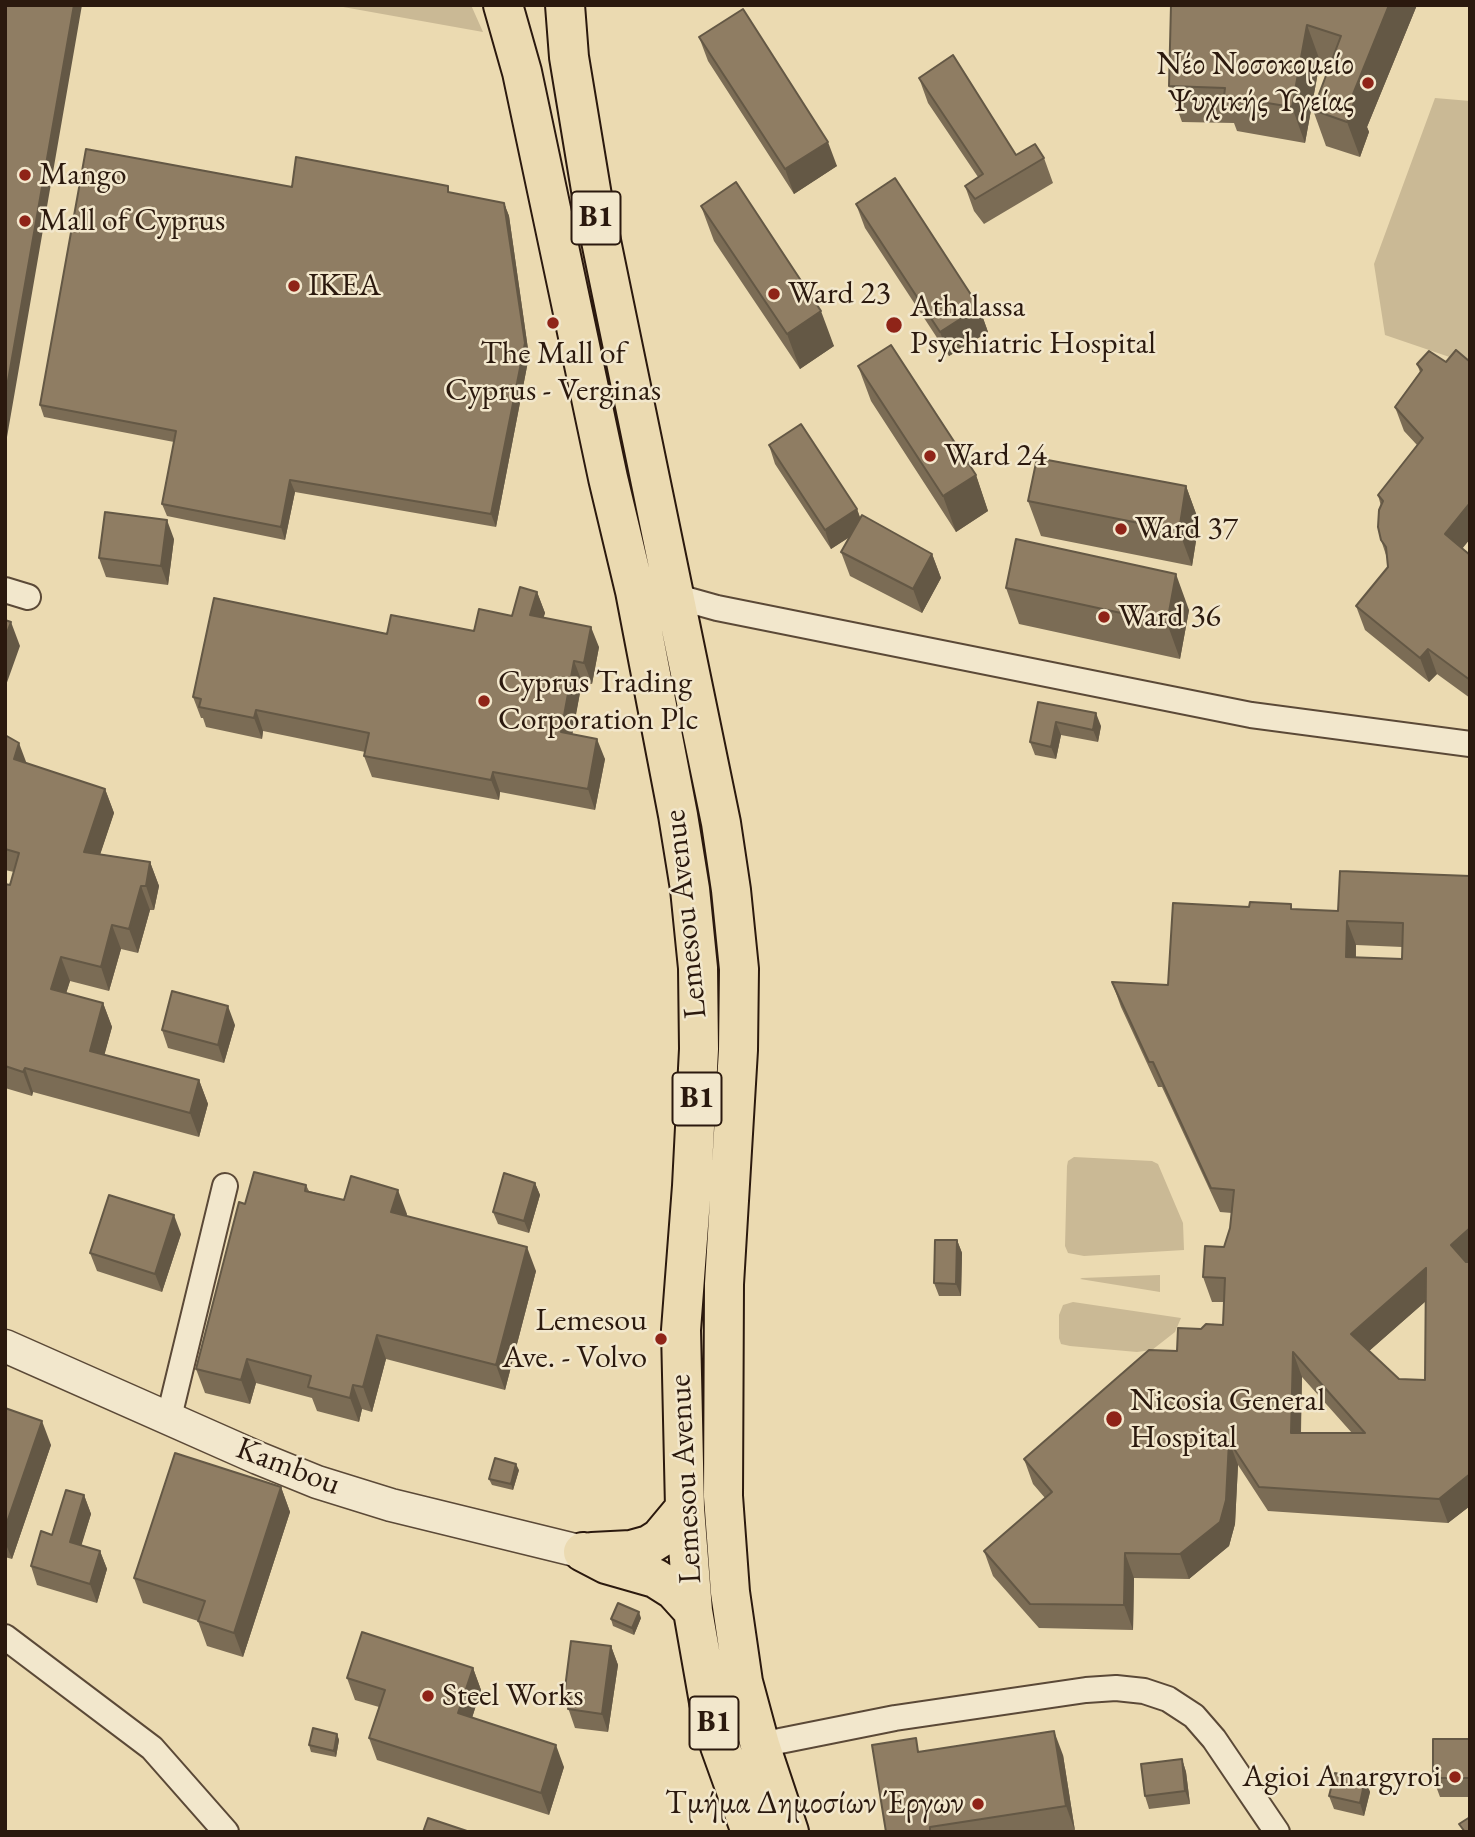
<!DOCTYPE html>
<meta charset="utf-8">
<style>
body{margin:0}
#map{position:relative;width:1475px;height:1837px;overflow:hidden;background:#ebdab1;font-family:"EB Garamond",serif}
canvas{display:block}
.frame{position:absolute;inset:0;border:7px solid #2b190e;pointer-events:none}
</style>
<div id="map">
<canvas width="1475" height="1837"></canvas>
<div class="frame"></div>
</div>
<script>
const g = document.querySelector('canvas').getContext('2d');
g.lineJoin = 'round';
function fillPath(path, color) { g.fillStyle = color; g.fill(path, 'evenodd'); }
const toPath = rows => new Path2D(rows.map(r => 'M' + r).join(''));
function stroke(path, color, width, dash) { g.strokeStyle = color; g.lineWidth = width; g.lineCap = dash ? 'butt' : 'round'; g.setLineDash(dash || []); g.stroke(path); }
function write(font, color, halo, rows, align = 'center') {
  g.font = font + ' "EB Garamond",serif'; g.lineWidth = 5; g.setLineDash([]); g.textBaseline = 'middle'; g.strokeStyle = halo; g.fillStyle = color; for (const [text, x, y, turn = 0] of rows) {
    g.save(); g.translate(x, y); g.rotate((+turn || 0) * Math.PI / 180); g.textAlign = isNaN(turn) ? turn : align; if (halo) g.strokeText(text, 0, 0); g.fillText(text, 0, 0); g.restore();
  }
}
const green = toPath([
 [332,5,471,5,483,32],
 [1435,98,1470,101,1470,364,1385,335,1374,264],
 [1074,1157,1152,1161,1158,1164,1183,1223,1184,1250,1084,1256,1068,1253,1065,1246,1067,1166,1068,1161],
 [1160,1275,1160,1292,1080,1279,1082,1278],
 [1073,1302,1181,1318,1175,1332,1152,1350,1137,1352,1070,1346,1061,1344,1059,1338,1059,1315,1063,1305]
]);
const minor = toPath([
 [5,590,28,597],
 [674,596,717,608,1251,715,1470,744],
 [169,1417,225,1186],
 [5,1637,152,1748,226,1832],
 [760,1745,895,1718,1086,1690,1116,1688,1144,1691,1168,1699,1194,1716,1214,1739,1277,1832]
]);
const tertiary = toPath([
 [5,1346,258,1458,317,1482,391,1505,583,1552]
]);
const primary = toPath([
 [503,5,522,72,608,478,635,591,678,815,690,889,698,968,699,1049,692,1186,681,1330,685,1508,693,1611,709,1702,720,1746,751,1832],
 [565,5,569,57,593,202,721,823,731,890,739,969,738,1050,724,1284,723,1496,730,1592,743,1682,760,1745,789,1832],
 [583,1552,606,1564,655,1578,674,1590,693,1611],
 [592,1552,631,1550,649,1545,660,1538,685,1508]
]);
const wall = toPath([
 [1171,5,1417,5,1367,127,1369,132,1360,157,1326,146,1313,110,1330,64,1320,61,1305,143,1237,131,1234,123,1182,122,1169,86],
 [699,37,837,166,794,194,708,61],
 [919,78,1016,155,1044,158,1053,183,984,224,974,211,965,186,978,177,928,103],
 [292,187,450,193,504,203,509,216,529,356,496,527,295,492,285,540,167,516,162,504,174,442,44,417,40,405],
 [856,204,979,307,988,332,949,356,865,228],
 [701,206,834,346,800,369,714,241],
 [1470,360,1470,539,1462,548,1470,555,1470,698,1437,674,1429,682,1365,630,1356,606,1388,567,1387,558,1381,540,1381,506,1378,495,1417,445,1404,431,1395,407,1420,372,1417,364,1469,361],
 [858,366,976,475,988,511,956,532,871,401],
 [769,445,857,509,860,518,932,554,941,578,922,613,850,576,841,552,849,537,831,549,775,464],
 [1186,486,1199,522,1192,566,1041,536,1028,501],
 [174,539,168,585,106,577,99,558],
 [1006,588,1189,610,1180,659,1019,624],
 [537,592,545,613,543,618,599,647,592,684,582,682,572,734,605,759,595,810,500,792,499,800,372,777,364,756,365,752,263,731,262,739,206,727,203,718,201,718,193,697,387,634,474,631,512,616],
 [1038,702,1101,726,1098,742,1061,735,1056,759,1035,755,1030,742],
 [5,735,26,763,105,789,114,813,100,854,150,862,159,886,154,910,150,910,138,953,121,949,109,991,70,981,66,993,103,1003,112,1027,104,1055,199,1080,208,1104,199,1137,33,1092,32,1096,5,1088,5,884,10,885,14,872,5,870],
 [1470,876,1470,1261,1468,1262,1470,1262,1470,1506,1448,1523,1268,1511,1238,1465,1235,1524,1229,1546,1189,1579,1134,1578,1133,1630,1039,1628,993,1576,984,1551,1045,1498,1033,1484,1024,1459,1177,1351,1201,1329,1223,1325,1224,1302,1212,1302,1203,1277,1224,1247,1230,1228,1232,1213,1220,1212,1162,1087,1158,1087,1121,1007,1112,982,1168,985,1293,909,1338,911],
 [1356,945,1402,947,1402,959,1356,958],
 [1426,1301,1425,1380,1399,1379,1369,1351],
 [1302,1377,1352,1433,1301,1433],
 [235,1025,224,1063,168,1048,162,1030],
 [535,1183,540,1195,529,1233,498,1224,493,1212],
 [306,1185,309,1191,344,1200,407,1214,406,1216,536,1271,505,1390,386,1359,372,1412,362,1409,359,1422,317,1411,312,1398,256,1383,250,1404,205,1393,196,1369,245,1204],
 [181,1234,162,1292,97,1271,90,1253],
 [957,1240,962,1253,961,1296,939,1296,934,1283],
 [5,1408,51,1445,12,1559,5,1557],
 [519,1470,513,1490,492,1485,489,1479],
 [281,1487,290,1512,243,1657,207,1646,198,1621,143,1603,134,1578],
 [84,1495,91,1514,81,1545,100,1551,107,1569,97,1603,37,1585,31,1566,52,1535],
 [641,1618,634,1635,613,1626,611,1619],
 [611,1646,618,1665,608,1732,575,1728,564,1696],
 [473,1668,481,1690,472,1718,564,1767,549,1815,377,1760,369,1738,379,1707,355,1700,347,1678],
 [337,1734,339,1740,336,1757,311,1752,309,1745],
 [1470,1739,1470,1797,1440,1797,1433,1778],
 [921,1752,1063,1755,1075,1831,1067,1832,886,1832],
 [1182,1759,1186,1772,1190,1804,1149,1809,1145,1796],
 [1365,1780,1370,1792,1364,1816,1334,1809,1329,1796]
]);
const shadedWall = toPath([
 [74,5,82,5,7,437,5,433,5,398],
 [1389,5,1417,5,1367,127,1369,132,1360,157,1347,122,1353,94],
 [1307,25,1320,61,1305,143,1292,107],
 [828,142,837,166,794,194,785,169],
 [504,203,509,216,529,356,496,527,491,514],
 [979,307,988,332,949,356,940,332],
 [821,311,834,346,800,369,787,334],
 [976,475,988,511,956,532,943,496],
 [290,480,295,492,285,540,281,527],
 [1186,486,1199,522,1192,566,1179,531],
 [1470,503,1470,539,1454,559,1445,534],
 [857,509,864,528,831,549,825,530],
 [167,520,174,539,168,585,161,566],
 [932,554,941,578,922,613,913,589],
 [1176,574,1189,610,1180,659,1167,623],
 [537,592,545,613,538,636,530,615],
 [11,622,20,646,5,688,5,638],
 [591,627,599,647,592,684,584,663],
 [1428,649,1437,674,1429,682,1420,658],
 [574,661,582,682,569,753,561,732],
 [256,710,263,731,262,739,254,718],
 [1096,713,1101,726,1098,742,1093,730],
 [1056,722,1061,735,1056,759,1051,747],
 [597,739,605,759,595,810,588,789],
 [19,743,28,767,14,759],
 [493,772,500,792,499,800,491,780],
 [105,789,114,813,93,876,84,852],
 [150,862,159,886,154,910,146,886],
 [141,886,150,910,138,953,129,929],
 [1347,921,1356,945,1355,982,1346,957],
 [112,925,121,949,109,991,101,967],
 [61,957,70,981,60,1013,51,989],
 [103,1003,112,1027,99,1075,90,1051],
 [228,1006,235,1025,224,1063,218,1045],
 [25,1068,33,1092,32,1096,23,1072],
 [199,1080,208,1104,199,1137,190,1113],
 [535,1183,540,1195,529,1233,524,1221],
 [398,1190,407,1214,400,1237,391,1212],
 [174,1215,181,1234,162,1292,155,1274],
 [1470,1228,1470,1260,1460,1269,1451,1245],
 [957,1240,962,1253,961,1296,956,1284],
 [527,1247,536,1271,505,1390,496,1365],
 [1426,1268,1435,1293,1360,1359,1351,1334],
 [377,1335,386,1359,372,1412,363,1387],
 [1293,1352,1302,1377,1300,1457,1291,1433],
 [247,1359,256,1383,250,1404,241,1380],
 [353,1385,362,1409,359,1422,350,1398],
 [42,1421,51,1445,12,1559,5,1542,5,1528],
 [1229,1441,1238,1465,1235,1524,1229,1546,1189,1579,1180,1554],
 [516,1464,519,1470,513,1490,511,1484],
 [1470,1474,1470,1506,1448,1523,1439,1499],
 [281,1487,290,1512,243,1657,234,1633],
 [84,1495,91,1514,77,1560,70,1542],
 [100,1551,107,1569,97,1603,90,1584],
 [1125,1553,1134,1578,1133,1630,1124,1605],
 [639,1612,641,1618,634,1635,632,1628],
 [611,1646,618,1665,608,1732,602,1714],
 [473,1668,481,1690,466,1736,458,1713],
 [1054,1731,1063,1755,1075,1831,1066,1806],
 [337,1734,339,1740,336,1757,334,1751],
 [556,1745,564,1767,549,1815,541,1793],
 [1182,1759,1186,1772,1190,1804,1185,1791],
 [1365,1780,1370,1792,1364,1816,1360,1803]
]);
const building = toPath([
 [5,5,74,5,5,398,5,5],
 [1171,5,1389,5,1353,94,1356,96,1347,122,1313,110,1341,36,1307,25,1292,107,1224,96,1225,88,1169,86,1171,5],
 [743,9,828,142,785,169,699,37,743,9],
 [953,55,1016,155,1035,144,1044,158,975,199,965,186,983,174,919,78,953,55],
 [86,149,292,187,296,157,448,186,448,192,504,203,525,343,491,514,290,480,281,527,162,504,176,431,40,405,86,149],
 [895,178,979,307,940,332,856,204,895,178],
 [736,182,821,311,787,334,701,206,736,182],
 [891,345,976,475,943,496,858,366,891,345],
 [1456,350,1469,361,1470,360,1470,503,1445,534,1470,555,1470,680,1428,649,1420,658,1356,606,1388,567,1386,547,1381,540,1378,527,1379,510,1383,501,1378,495,1423,438,1395,407,1422,370,1417,364,1429,351,1446,362,1456,350],
 [801,424,857,509,825,530,769,445,801,424],
 [1037,458,1186,486,1179,531,1028,501,1037,458],
 [105,512,167,520,161,566,99,558,105,512],
 [862,515,932,554,913,589,841,552,862,515],
 [1016,539,1176,574,1167,623,1006,588,1016,539],
 [520,587,537,592,530,615,591,627,584,663,574,661,561,732,597,739,588,789,493,772,491,780,364,756,369,733,256,710,254,718,199,707,201,699,193,697,214,598,387,634,391,615,474,631,479,609,512,616,520,587],
 [5,620,11,622,5,638,5,620],
 [1038,702,1096,713,1093,730,1056,722,1051,747,1030,742,1038,702],
 [5,735,19,743,14,759,105,789,84,852,150,862,146,886,141,886,129,929,112,925,101,967,61,957,51,989,103,1003,90,1051,199,1080,190,1113,25,1068,23,1072,5,1066,5,884,10,885,19,853,5,849,5,735],
 [1340,871,1470,876,1470,1228,1451,1245,1466,1262,1470,1262,1470,1474,1439,1499,1259,1487,1229,1441,1226,1500,1220,1522,1180,1554,1125,1553,1124,1605,1030,1604,984,1551,1052,1492,1024,1459,1149,1350,1177,1351,1178,1328,1201,1329,1206,1324,1223,1325,1225,1278,1203,1277,1205,1246,1224,1247,1230,1228,1234,1190,1211,1188,1153,1062,1149,1062,1112,982,1168,985,1173,903,1249,907,1250,902,1291,904,1291,909,1338,911,1340,871],
 [1347,921,1403,923,1402,959,1346,957,1347,921],
 [1426,1268,1425,1380,1399,1379,1351,1334,1426,1268],
 [1293,1352,1365,1433,1291,1433,1293,1352],
 [172,991,228,1006,218,1045,162,1030,172,991],
 [254,1172,306,1185,305,1191,344,1200,351,1176,398,1190,391,1212,527,1247,496,1365,377,1335,363,1387,353,1385,350,1398,308,1387,311,1376,247,1359,241,1380,196,1369,239,1202,245,1204,254,1172],
 [504,1173,535,1183,524,1221,493,1212,504,1173],
 [109,1195,174,1215,155,1274,90,1253,109,1195],
 [935,1240,957,1240,956,1284,934,1283,935,1240],
 [5,1408,42,1421,5,1528,5,1408],
 [175,1453,281,1487,234,1633,198,1621,205,1601,134,1578,175,1453],
 [495,1458,516,1464,511,1484,489,1479,495,1458],
 [66,1490,84,1495,70,1542,100,1551,90,1584,31,1566,41,1531,52,1535,66,1490],
 [618,1603,639,1612,632,1628,611,1619,618,1603],
 [362,1632,473,1668,458,1713,556,1745,541,1793,369,1738,385,1690,347,1678,362,1632],
 [571,1641,611,1646,602,1714,568,1709,570,1696,564,1696,571,1641],
 [313,1728,337,1734,334,1751,309,1745,313,1728],
 [1054,1731,1066,1806,930,1827,930,1832,886,1832,872,1745,916,1738,918,1752,1054,1731],
 [1433,1739,1470,1739,1470,1778,1433,1778,1433,1739],
 [1182,1759,1185,1791,1145,1796,1141,1764,1182,1759],
 [1335,1773,1365,1780,1360,1803,1329,1796,1335,1773],
 [1470,1817,1470,1832,1465,1832,1459,1824,1470,1817],
 [428,1818,470,1832,423,1832,428,1818]
]);
const markers = [
 [1368,83,7,"#8f2418"],
 [25,175,7,"#8f2418"],
 [25,221,7,"#8f2418"],
 [294,286,7,"#8f2418"],
 [774,294,7,"#8f2418"],
 [553,323,7,"#8f2418"],
 [894,325,9,"#8f2418"],
 [930,456,7,"#8f2418"],
 [1121,529,7,"#8f2418"],
 [1104,617,7,"#8f2418"],
 [484,701,7,"#8f2418"],
 [661,1339,7,"#8f2418"],
 [1114,1419,9,"#8f2418"],
 [428,1696,7,"#8f2418"],
 [1455,1777,7,"#8f2418"],
 [978,1804,7,"#8f2418"]
];
const shields = [
 [596,218,49],
 [697,1099,49],
 [714,1723,49]
];
const shieldNames = [
 ["B1",596,218],
 ["B1",697,1099],
 ["B1",714,1723]
];
const poiNames = [
 ["Νέο Νοσοκομείο",1354,65,"right"],
 ["Ψυχικής Υγείας",1354,102,"right"],
 ["Mango",39,175],
 ["Mall of Cyprus",39,221],
 ["IKEA",308,286],
 ["Ward 23",788,294],
 ["Athalassa",910,307],
 ["Psychiatric Hospital",910,344],
 ["The Mall of",553,354,"center"],
 ["Cyprus - Verginas",553,391,"center"],
 ["Ward 24",944,456],
 ["Ward 37",1135,529],
 ["Ward 36",1118,617],
 ["Cyprus Trading",498,683],
 ["Corporation Plc",498,720],
 ["Lemesou",647,1321,"right"],
 ["Ave. - Volvo",647,1358,"right"],
 ["Nicosia General",1130,1401],
 ["Hospital",1130,1438],
 ["Steel Works",442,1696],
 ["Agioi Anargyroi",1441,1777,"right"],
 ["Τμήμα Δημοσίων Έργων",964,1804,"right"]
];
const streetNames = [
 ["Lemesou Avenue",686,914,-96],
 ["Kambou",288,1467,21],
 ["Lemesou Avenue",686,1479,-93]
];
fillPath(green, '#cab995');
stroke(minor, '#5b4937', 28);
stroke(tertiary, '#5b4937', 35);
stroke(primary, '#2b190e', 42);
stroke(minor, '#f2e7cc', 24);
stroke(tertiary, '#f2e7cc', 32);
stroke(primary, '#ebdab1', 38);
fillPath(wall, '#7b6c55');
fillPath(shadedWall, '#645845');
fillPath(building, '#8f7d63');
stroke(building, '#645845', 2);
for (const [x, y, r, color] of markers) { const dot = new Path2D(); dot.arc(x, y, r, 0, 2 * Math.PI); g.fillStyle = color; g.fill(dot); stroke(dot, '#f2e7cc', 2.5); }
for (const [x, y, w] of shields) { const box = new Path2D(); box.roundRect(x - w / 2, y - 26.5, w, 53, 5); g.fillStyle = '#f2e7cc'; g.fill(box); stroke(box, '#2b190e', 2); }
write('bold 30px', '#2b190e', null, shieldNames);
write('32px', '#2b190e', '#f2e7cc', poiNames, 'left');
write('32px', '#2b190e', '#f2e7cc', streetNames);
</script>
